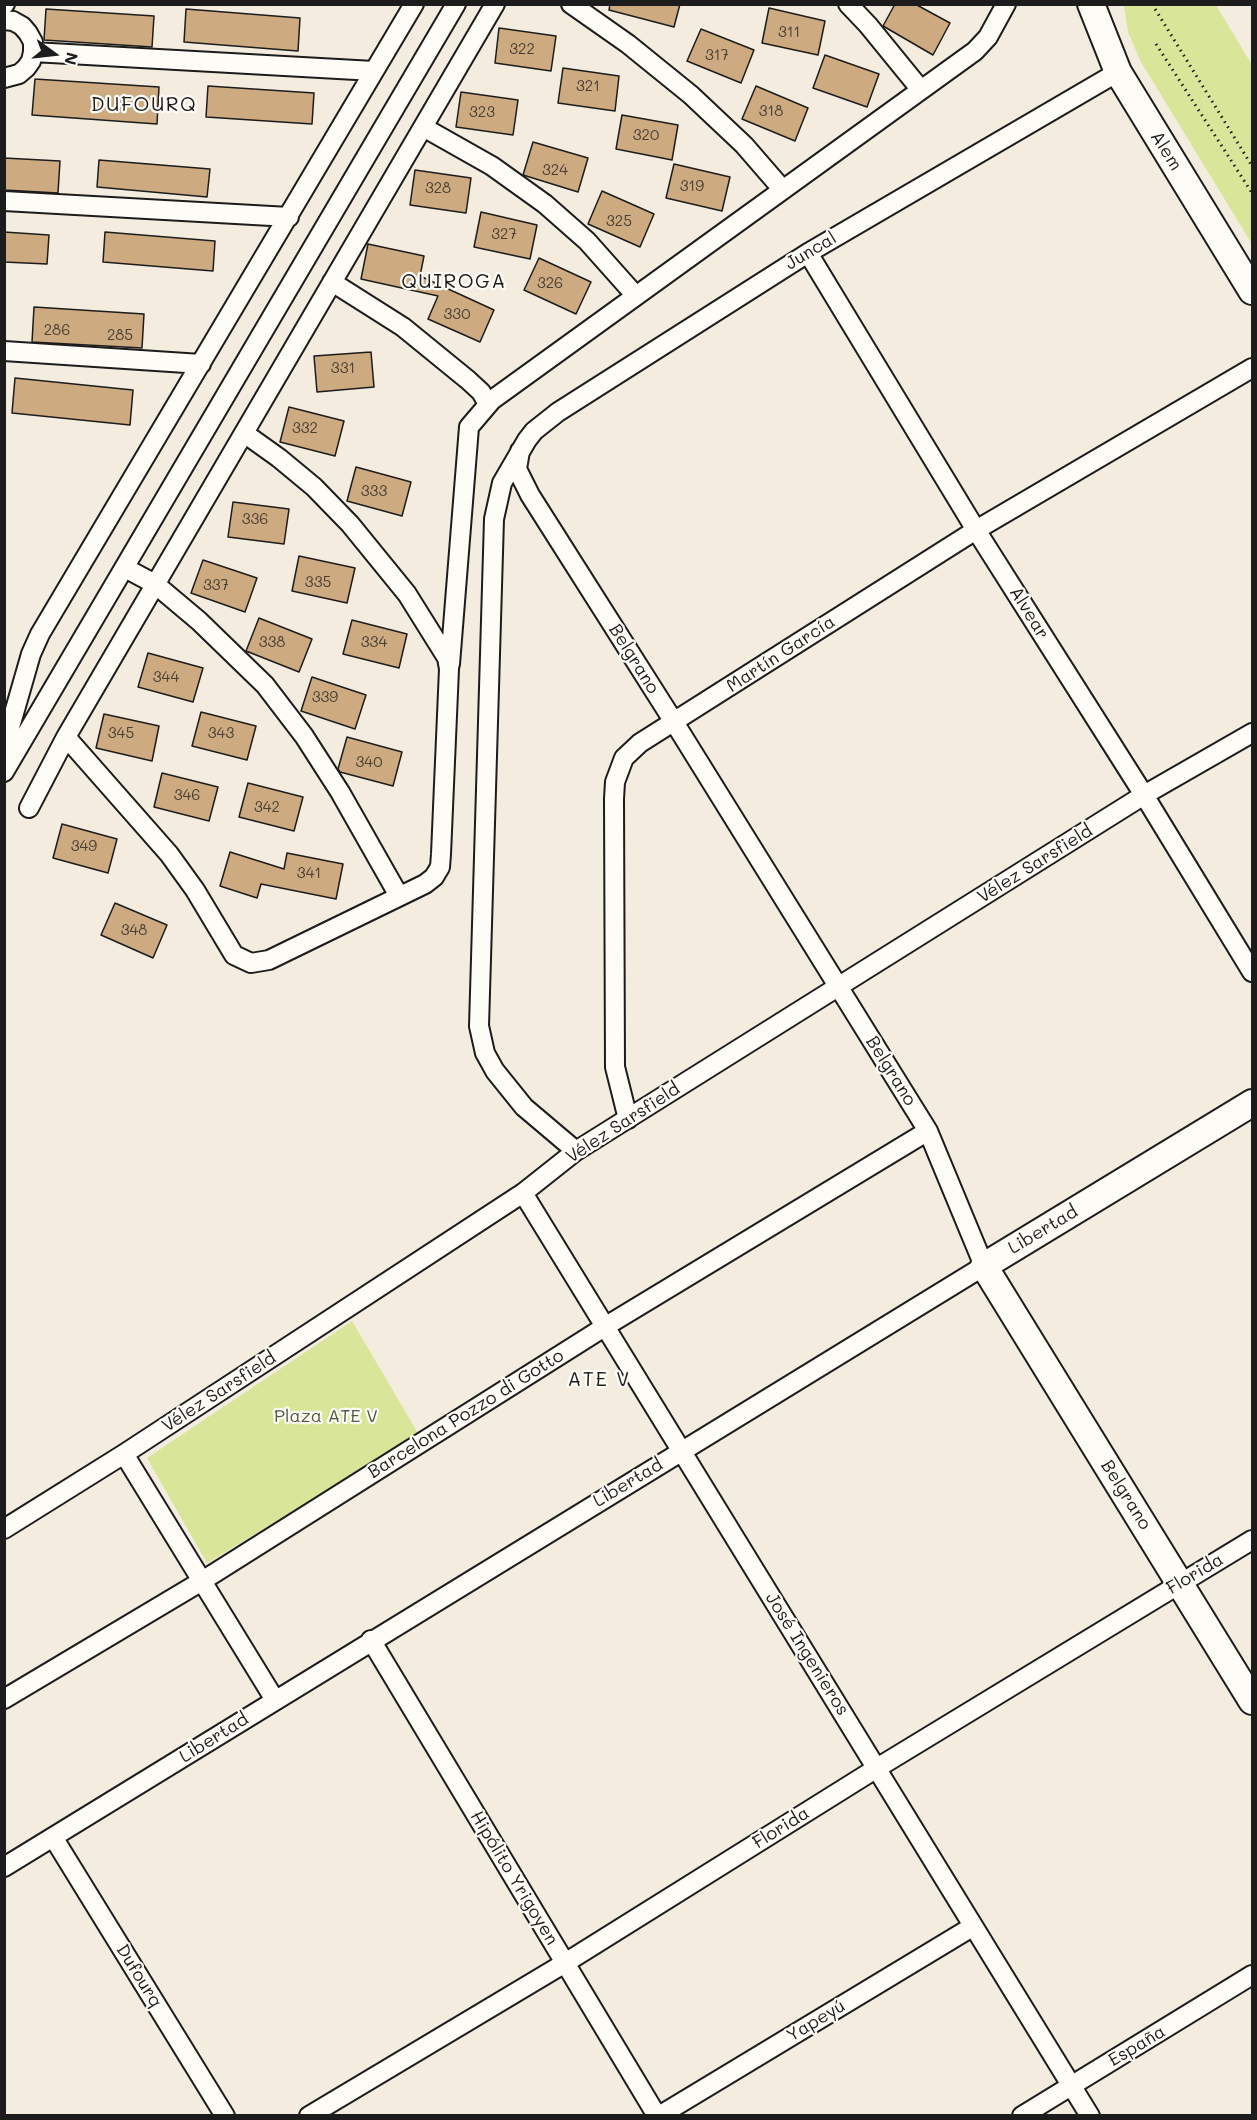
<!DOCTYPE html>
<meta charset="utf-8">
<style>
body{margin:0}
#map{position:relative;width:1257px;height:2120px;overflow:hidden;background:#f3ecdf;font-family:Mali,sans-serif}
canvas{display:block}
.frame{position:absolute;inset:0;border:6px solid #1c1c1c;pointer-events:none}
.north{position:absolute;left:24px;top:24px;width:60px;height:60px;-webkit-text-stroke:4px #fdfcf7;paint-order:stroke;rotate:105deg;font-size:16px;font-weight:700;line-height:24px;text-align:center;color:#1c1c1c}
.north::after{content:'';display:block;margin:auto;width:21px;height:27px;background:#1c1c1c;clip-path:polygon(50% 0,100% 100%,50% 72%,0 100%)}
</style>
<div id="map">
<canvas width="1257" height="2120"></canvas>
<div class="frame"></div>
<div class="north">N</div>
</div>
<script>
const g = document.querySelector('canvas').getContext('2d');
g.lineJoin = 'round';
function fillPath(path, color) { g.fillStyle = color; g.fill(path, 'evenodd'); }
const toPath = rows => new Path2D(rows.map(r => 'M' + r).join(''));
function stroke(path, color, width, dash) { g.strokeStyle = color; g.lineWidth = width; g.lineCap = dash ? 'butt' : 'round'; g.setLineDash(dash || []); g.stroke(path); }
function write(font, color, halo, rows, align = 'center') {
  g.font = font + ' Mali,sans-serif'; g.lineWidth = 4.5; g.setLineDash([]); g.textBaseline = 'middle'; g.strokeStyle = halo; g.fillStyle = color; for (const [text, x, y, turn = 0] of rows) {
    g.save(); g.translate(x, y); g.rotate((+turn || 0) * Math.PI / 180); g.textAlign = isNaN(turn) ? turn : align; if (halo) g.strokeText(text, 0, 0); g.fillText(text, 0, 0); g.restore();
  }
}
const green = toPath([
 [1124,5,1216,5,1252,65,1252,244,1141,62,1128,32],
 [352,1321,419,1435,207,1563,147,1458]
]);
const building = toPath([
 [610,4,680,4,674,27,609,10,610,4],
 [895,4,915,4,950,23,933,55,883,26,895,4],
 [769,8,825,21,818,55,762,43,769,8],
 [46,9,154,16,152,47,44,40,46,9],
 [186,9,300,18,298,51,184,42,186,9],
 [499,28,556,36,551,71,495,63,499,28],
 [701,29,754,50,741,83,687,61,701,29],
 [825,55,879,74,867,107,813,88,825,55],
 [563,68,619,76,615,111,558,103,563,68],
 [35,79,159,87,157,124,32,115,35,79],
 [208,86,314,93,312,124,206,117,208,86],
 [756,86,808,108,795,141,742,119,756,86],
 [461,92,518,100,513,135,456,127,461,92],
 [622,115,678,125,672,160,616,149,622,115],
 [533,142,588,158,578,192,523,175,533,142],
 [4,158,60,161,58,193,4,190,4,158],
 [99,160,210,169,207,197,97,187,99,160],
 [674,164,730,177,722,211,666,198,674,164],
 [415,170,471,178,466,213,410,205,415,170],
 [602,191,654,214,640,247,588,224,602,191],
 [481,212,537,225,530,259,474,247,481,212],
 [4,232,49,235,47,264,4,262,4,232],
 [105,232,215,241,213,271,103,262,105,232],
 [368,244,424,256,420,276,494,310,480,342,428,319,438,296,361,279,368,244],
 [539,258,591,282,576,314,524,290,539,258],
 [34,307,144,314,142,348,32,342,34,307],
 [371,352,374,387,317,392,314,356,371,352],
 [15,378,133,390,130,425,12,413,15,378],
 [289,407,344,421,335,456,280,442,289,407],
 [356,467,411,482,402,516,347,501,356,467],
 [233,502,289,509,284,544,228,537,233,502],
 [299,556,355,568,347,603,292,591,299,556],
 [203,560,257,578,245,612,191,593,203,560],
 [259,618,312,639,299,672,246,651,259,618],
 [352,620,407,634,399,668,343,654,352,620],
 [148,653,203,668,193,702,138,687,148,653],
 [312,677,366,695,355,729,301,711,312,677],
 [201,712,256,726,247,760,192,746,201,712],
 [104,714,159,726,152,761,96,748,104,714],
 [347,737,402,752,393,786,340,772,338,769,347,737],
 [162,773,218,787,209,821,154,807,162,773],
 [248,783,303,797,294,831,239,817,248,783],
 [62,824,117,839,108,873,53,858,62,824],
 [230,852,284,869,287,853,343,864,336,899,261,884,257,898,220,886,230,852],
 [115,903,167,925,153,958,101,935,115,903]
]);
const path = toPath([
 [1152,4,1252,166],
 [1156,44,1252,193]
]);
const street = toPath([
 [571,4,628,44,691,95,744,145,783,190],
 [848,4,868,25,921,90],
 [4,5,5,4],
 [4,20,13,21,22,26,28,33,33,42,33,52,31,61,26,68,19,74,4,78],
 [33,52,374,71],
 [423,127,492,166,545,204,587,241,636,296],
 [4,201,289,217],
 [808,253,976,530,1144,795,1252,972],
 [332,282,403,327,468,380,481,392,488,404],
 [4,351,201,364],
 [125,568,155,584,199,621,265,685,304,736,340,792,399,896],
 [450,664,469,427,492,400,975,51,988,37,1006,4],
 [66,737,169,854,195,890,234,955,251,963,269,960,425,884,434,877,440,867,441,854,449,669,447,658,407,594,350,524,314,487,279,458,244,433],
 [4,748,31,654,40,634,414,4],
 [4,772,456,4],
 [29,808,66,737,495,4],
 [628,1119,615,1067,614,799,615,782,624,758,640,743,976,530,1252,368],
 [576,1151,524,1107,495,1071,485,1053,479,1026,494,519,502,483,527,440,534,431,558,412,808,253,1118,72],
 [523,1193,1090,2116],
 [124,1454,275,1700],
 [4,1529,124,1454,523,1193,576,1151,1144,795,1252,733],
 [371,1640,657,2116],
 [4,1699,202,1581,606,1326,928,1131],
 [53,1837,225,2116],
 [4,1867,984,1266,928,1131,674,722,530,495,517,469,520,451],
 [309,2116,565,1963,877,1768,1252,1540],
 [659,2116,972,1927],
 [1022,2116,1252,1975]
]);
const secondary = toPath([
 [1091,4,1118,72,1252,291],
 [1252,1103,984,1266,1252,1701]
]);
const numberNames = [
 ["311",789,32],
 ["322",522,49],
 ["317",717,55],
 ["321",588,86],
 ["318",771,111],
 ["323",482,112],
 ["320",646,135],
 ["324",555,170],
 ["319",692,186],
 ["328",438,188],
 ["325",619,221],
 ["327",504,234],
 ["326",550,283],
 ["330",457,314],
 ["286",57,330],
 ["285",120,335],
 ["331",343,368],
 ["332",305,428],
 ["333",374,491],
 ["336",255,519],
 ["335",318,582],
 ["337",216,585],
 ["338",272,642],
 ["334",374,642],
 ["344",166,677],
 ["339",325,697],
 ["345",121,733],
 ["343",221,733],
 ["340",369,762],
 ["346",187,795],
 ["342",267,807],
 ["349",84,846],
 ["341",309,873],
 ["348",134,930]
];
const streetNames = [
 ["Alem",1166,151,58],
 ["Juncal",811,251,-31],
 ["Alvear",1029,613,58],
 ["Martín García",781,654,-33],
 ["Belgrano",634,659,58],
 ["Vélez Sarsfield",1035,864,-32],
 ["Belgrano",891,1071,58],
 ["Vélez Sarsfield",623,1123,-33],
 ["Libertad",1043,1230,-31],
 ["Vélez Sarsfield",219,1392,-33],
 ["Barcelona Pozzo di Gotto",466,1414,-32],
 ["Libertad",628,1483,-31],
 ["Belgrano",1126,1495,58],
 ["Florida",1195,1574,-31],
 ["José Ingenieros",807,1654,58],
 ["Libertad",214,1738,-32],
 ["Florida",781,1828,-32],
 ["Hipólito Yrigoyen",514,1878,59],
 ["Dufourq",139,1976,58],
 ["Yapeyú",816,2021,-31],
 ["España",1137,2046,-31]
];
const parkNames = [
 ["Plaza ATE V",326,1416]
];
const neighbourhoodNames = [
 ["DUFOURQ",144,105],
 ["QUIROGA",454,282],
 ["ATE V",599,1380]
];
fillPath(green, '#d9e598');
fillPath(building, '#cdaa80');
stroke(building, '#1c1c1c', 1.5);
stroke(street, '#1c1c1c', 22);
stroke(secondary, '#1c1c1c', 30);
stroke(path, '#1c1c1c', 3, [1.5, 4.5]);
stroke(street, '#fdfcf7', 18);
stroke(secondary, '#fdfcf7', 26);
write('15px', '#484035', null, numberNames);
write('18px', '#1c1c1c', '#fdfcf7', streetNames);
write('18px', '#555841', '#fdfcf7', parkNames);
g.letterSpacing = '1.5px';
write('20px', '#1c1c1c', '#fdfcf7', neighbourhoodNames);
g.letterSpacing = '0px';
</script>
